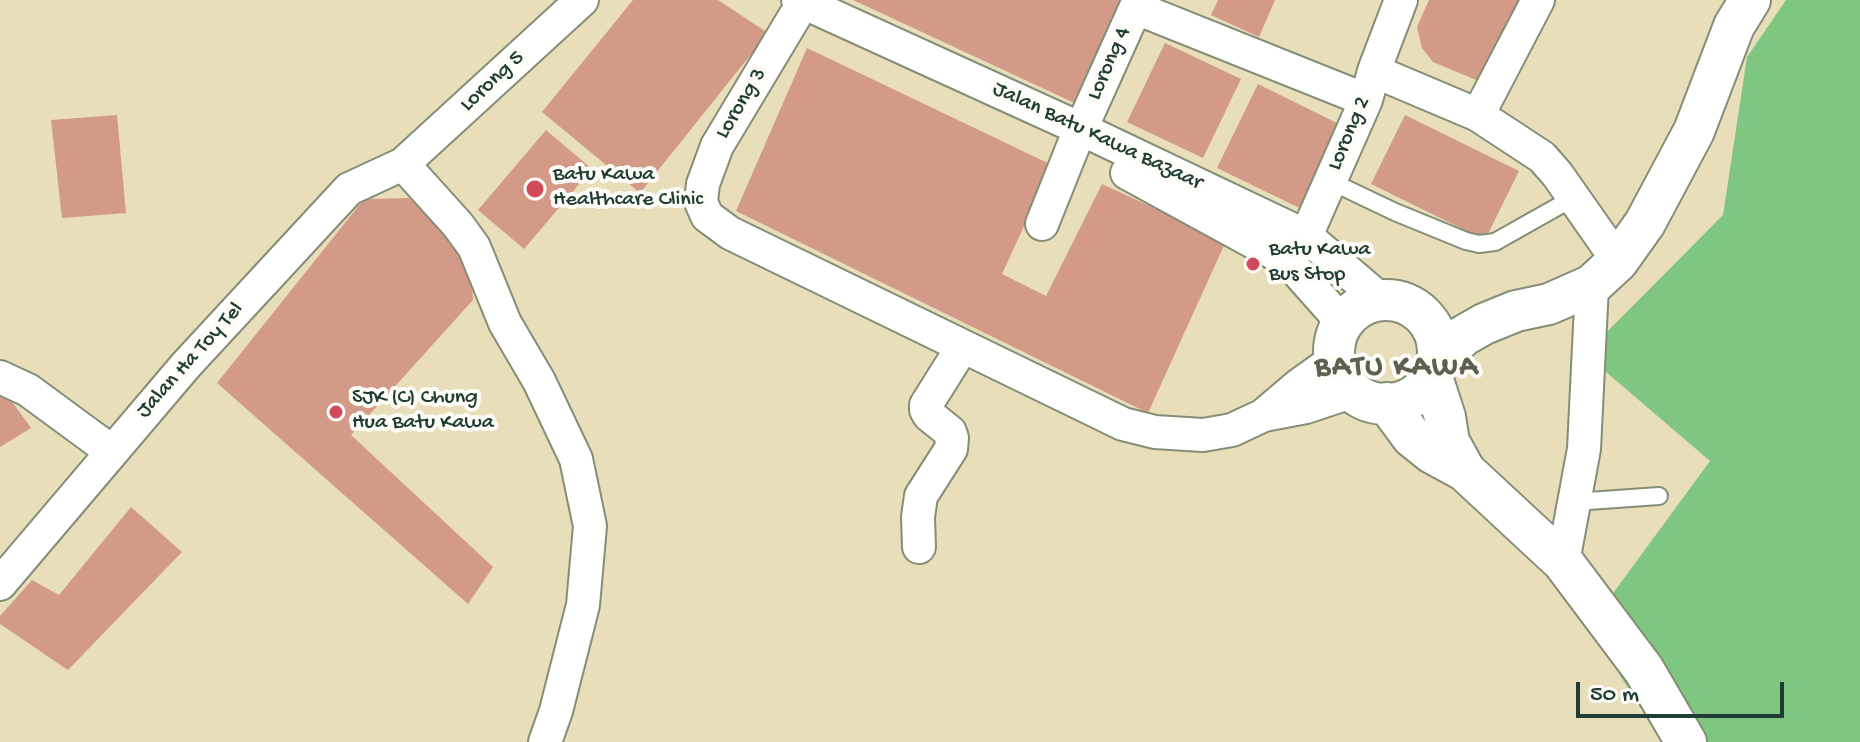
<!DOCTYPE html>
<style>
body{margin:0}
#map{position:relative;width:1860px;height:742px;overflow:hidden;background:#e9deba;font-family:"Gochi Hand",sans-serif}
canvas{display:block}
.scale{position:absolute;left:1576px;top:682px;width:208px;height:36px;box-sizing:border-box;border:4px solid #1f3d34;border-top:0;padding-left:10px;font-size:24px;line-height:28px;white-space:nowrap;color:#1f3d34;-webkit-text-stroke:6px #fdfcf7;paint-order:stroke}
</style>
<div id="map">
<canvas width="1860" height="742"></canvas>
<div class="scale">50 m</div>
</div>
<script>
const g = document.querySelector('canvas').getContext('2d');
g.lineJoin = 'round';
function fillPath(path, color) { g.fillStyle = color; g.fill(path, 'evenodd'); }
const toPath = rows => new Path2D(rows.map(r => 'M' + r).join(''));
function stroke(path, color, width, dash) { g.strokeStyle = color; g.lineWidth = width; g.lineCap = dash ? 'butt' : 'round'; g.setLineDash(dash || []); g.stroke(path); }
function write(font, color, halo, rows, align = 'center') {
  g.font = font + ' "Gochi Hand",sans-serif'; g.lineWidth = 8; g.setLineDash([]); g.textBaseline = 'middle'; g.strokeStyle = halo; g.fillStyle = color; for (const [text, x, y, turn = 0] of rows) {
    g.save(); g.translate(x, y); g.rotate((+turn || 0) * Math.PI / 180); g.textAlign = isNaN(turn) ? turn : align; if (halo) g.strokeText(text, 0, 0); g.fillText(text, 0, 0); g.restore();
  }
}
const green = toPath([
 [1786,0,1860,0,1860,742,1662,742,1589,626,1710,461,1585,354,1723,215,1747,57]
]);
const building = toPath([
 [633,0,718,0,768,33,640,193,542,112],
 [853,0,1135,0,1081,106],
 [1218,0,1275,0,1259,37,1211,15],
 [1429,0,1530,0,1488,85,1433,62,1422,48,1417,27],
 [1165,43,1241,79,1203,158,1127,122],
 [807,48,1052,165,1002,274,1046,296,1102,184,1226,241,1148,413,736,211],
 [1258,84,1351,130,1310,213,1217,168],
 [117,115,126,213,62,218,51,120],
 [1405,115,1519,171,1485,240,1371,184],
 [546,130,592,169,524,249,478,210],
 [409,198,470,252,473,300,351,435,493,567,468,604,217,383,364,199],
 [0,385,31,428,0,447],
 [131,507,182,552,68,670,0,624,0,616,32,580,59,595]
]);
const service = toPath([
 [1330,181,1395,212,1466,241,1479,244,1495,242,1573,198],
 [1574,502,1659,496]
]);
const minor = toPath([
 [798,0,1081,129,1306,236,1381,300],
 [1136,8,1366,100],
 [795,16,717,146,703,184,701,202,707,216,730,233,1123,424,1155,432,1203,435,1232,430,1264,415,1306,407,1351,392],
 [1374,71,1478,115,1542,157,1557,174,1618,261],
 [1478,115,1538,0],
 [1081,129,1139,0],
 [403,164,458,225,474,247,505,323,539,381,576,459,590,526,583,605,556,711,545,742],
 [1127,173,1288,261,1342,322],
 [1042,224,1074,144],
 [1295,251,1306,236,1366,100,1374,71,1401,0],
 [0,377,28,390,111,451],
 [1266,413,1299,385,1334,360],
 [919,547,918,517,921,496,951,449,952,438,950,432,929,415,926,410,926,405,963,346],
 [1563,562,1584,449,1592,285],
 [0,584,186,365,349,189,403,164,582,0]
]);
const tertiary = toPath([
 '1334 352a52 52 0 1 1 104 0a52 52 0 1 1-104 0Z',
 [1438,360,1463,336,1484,324,1516,311,1549,304,1592,285,1618,261,1645,223,1694,131,1734,26,1750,0],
 [1432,377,1445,417,1449,442,1465,471],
 [1387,403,1412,437,1432,453,1465,471,1563,562,1644,670,1686,742]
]);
const markers = [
 [535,189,10,"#d1495b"],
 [1253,264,8,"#d1495b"],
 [336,412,8,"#d1495b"]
];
const streetNames = [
 ["Lorong 4",1110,64,-66],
 ["Lorong 5",493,82,-43],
 ["Lorong 3",742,104,-59],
 ["Lorong 2",1350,134,-67],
 ["Jalan Batu Kawa Bazaar",1097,137,25],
 ["Jalan Ha Toy Tel",191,361,-48]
];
const poiNames = [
 ["Batu Kawa",553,176],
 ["Healthcare Clinic",553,201],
 ["Batu Kawa",1269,251],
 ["Bus Stop",1269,276],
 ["SJK (C) Chung",352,399],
 ["Hua Batu Kawa",352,424]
];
const districtNames = [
 ["BATU KAWA",1397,369]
];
fillPath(green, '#7fc681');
fillPath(building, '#d29a87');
stroke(service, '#848e77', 20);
stroke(minor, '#848e77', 36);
stroke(tertiary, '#848e77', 44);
stroke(service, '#fff', 16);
stroke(minor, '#fff', 32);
stroke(tertiary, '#fff', 40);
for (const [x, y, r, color] of markers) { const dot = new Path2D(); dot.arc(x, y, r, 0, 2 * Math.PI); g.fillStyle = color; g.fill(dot); stroke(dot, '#fdfcf7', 3); }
write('22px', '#1f3d34', '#fdfcf7', streetNames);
write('22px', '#1f3d34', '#fdfcf7', poiNames, 'left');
g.letterSpacing = '2px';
write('bold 30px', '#5e5e51', '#fdfcf7', districtNames);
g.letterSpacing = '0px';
</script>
